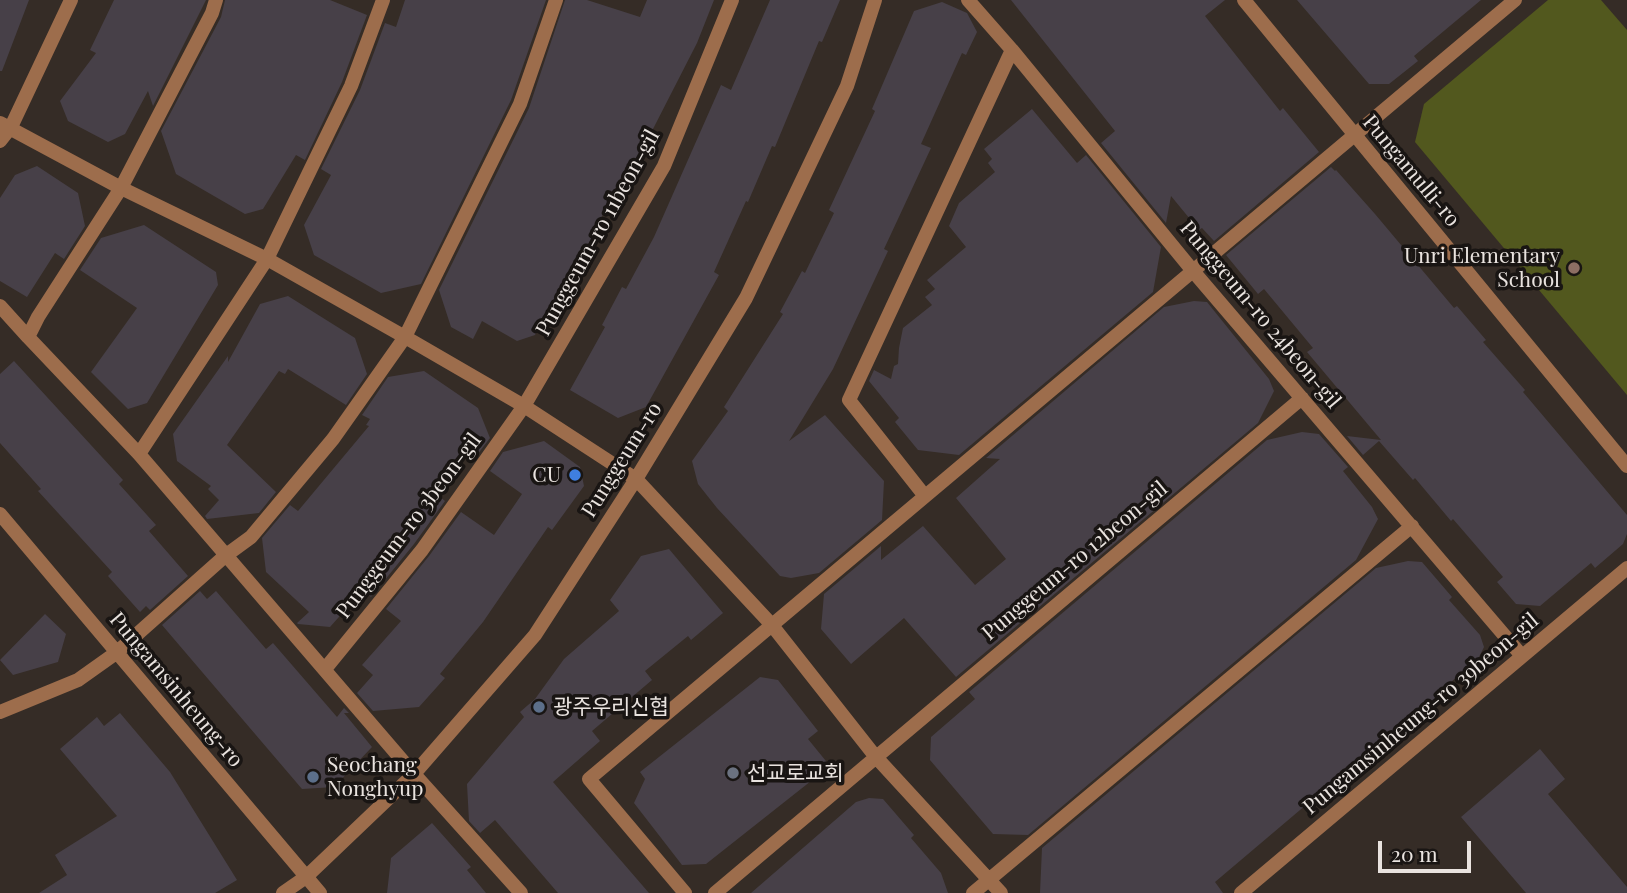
<!DOCTYPE html>
<meta charset="utf-8">
<style>
body{margin:0}
#map{position:relative;width:1627px;height:893px;overflow:hidden;background:#352c26;font-family:"Playfair Display",serif}
canvas{display:block}
.scale{position:absolute;left:1378px;top:841px;width:93px;height:32px;box-sizing:border-box;border:4px solid #e9e3df;border-top:0;padding-left:9px;font-size:21px;line-height:24px;white-space:nowrap;color:#e9e3df;-webkit-text-stroke:5px #191513;paint-order:stroke}
</style>
<div id="map">
<canvas width="1627" height="893"></canvas>
<div class="scale">20 m</div>
</div>
<script>
const g = document.querySelector('canvas').getContext('2d');
g.lineJoin = 'round';
function fillPath(path, color) { g.fillStyle = color; g.fill(path, 'evenodd'); }
const toPath = rows => new Path2D(rows.map(r => 'M' + r).join(''));
function stroke(path, color, width, dash) { g.strokeStyle = color; g.lineWidth = width; g.lineCap = dash ? 'butt' : 'round'; g.setLineDash(dash || []); g.stroke(path); }
function write(font, color, halo, rows, align = 'center') {
  g.font = font + ' "Playfair Display","Noto Sans KR",serif'; g.lineWidth = 7; g.setLineDash([]); g.textBaseline = 'middle'; g.strokeStyle = halo; g.fillStyle = color; for (const [text, x, y, turn = 0] of rows) {
    g.save(); g.translate(x, y); g.rotate((+turn || 0) * Math.PI / 180); g.textAlign = isNaN(turn) ? turn : align; if (halo) g.strokeText(text, 0, 0); g.fillText(text, 0, 0); g.restore();
  }
}
const green = toPath([
 [1548,0,1601,0,1627,30,1627,395,1415,142,1424,104]
]);
const building = toPath([
 [0,0,29,0,2,71,0,71],
 [114,0,206,0,153,106,148,91,125,134,108,142,68,121,60,101,96,53,90,50],
 [225,0,330,0,367,15,342,82,305,160,296,155,263,209,245,214,176,174,161,131,221,17],
 [405,0,546,0,511,100,421,284,381,293,314,255,304,225,331,175,321,169,360,90,385,23,396,27],
 [565,0,587,0,640,17,647,0,714,0,697,43,632,170,626,167,567,288,562,285,535,335,517,341,482,321,473,339,451,327,439,290,529,108],
 [770,0,840,0,822,42,819,41,775,147,772,146,748,202,746,201,714,272,719,275,646,407,618,418,570,390,605,327,602,325,622,287,626,289,654,237,721,85,731,90],
 [1011,0,1225,0,1205,16,1280,111,1283,108,1319,152,1214,241,1202,228,1199,230,1171,196,1166,223,1101,143,1115,131],
 [1297,0,1481,0,1414,56,1418,61,1389,84,1369,84],
 [942,2,967,13,977,32,966,55,962,53,921,144,931,148,884,249,888,251,833,369,789,441,825,415,884,481,882,520,819,573,791,578,780,576,717,508,698,484,692,461,728,411,724,407,783,314,780,312,802,271,805,273,834,213,829,210,875,111,872,109,914,11],
 [1032,109,1077,163,1086,155,1161,247,1153,292,959,455,918,450,895,422,899,418,869,381,874,370,891,379,894,366,898,364,899,348,903,328,932,305,925,297,935,289,927,280,966,247,949,226,959,203,995,172,988,163,992,159,984,149],
 [37,166,78,193,85,226,64,259,55,253,27,297,0,281,0,198,15,175],
 [1331,167,1335,171,1336,170,1375,214,1454,308,1457,306,1486,340,1483,342,1525,390,1523,392,1627,515,1627,534,1623,544,1595,568,1591,563,1540,606,1516,604,1497,582,1503,577,1453,519,1451,521,1415,478,1413,480,1379,441,1363,455,1347,436,1381,440,1307,352,1313,348,1264,289,1258,294,1226,255],
 [144,225,216,272,218,285,147,403,128,409,91,372,137,308,80,270,101,238],
 [288,296,355,338,367,374,346,405,288,369,285,374,279,371,227,445,276,492,259,513,207,519,205,516,219,500,208,489,211,486,177,461,173,434,228,356,228,362,260,304],
 [1194,301,1207,302,1269,379,1274,391,1258,423,956,677,904,618,851,664,821,629,824,594,881,546,881,560,923,526,975,585,1006,559,956,498,1000,459,986,458,1164,307],
 [14,361,123,480,119,484,156,525,149,531,188,576,150,610,146,606,140,612,108,576,112,572,38,491,41,489,0,443,0,374],
 [424,371,478,408,490,438,474,459,467,454,439,496,445,501,414,544,371,597,363,590,330,627,298,624,297,623,309,612,266,572,262,538,290,505,298,511,369,426,366,425,370,419,362,415,388,377],
 [1302,432,1319,434,1348,467,1343,471,1372,507,1378,519,1356,560,1028,835,993,834,930,760,931,737,975,699,969,692,1267,440],
 [544,441,580,467,584,486,552,530,548,527,483,622,440,674,445,678,419,707,373,711,357,693,373,675,362,665,401,621,386,609,429,556,461,512,494,535,522,494,490,471,503,452],
 [669,549,723,613,691,640,688,636,645,671,652,680,592,731,600,741,553,782,649,893,558,893,495,820,480,833,469,821,467,784,524,717,520,712,535,699,564,659,619,611,610,600,641,556],
 [1408,561,1422,562,1452,597,1449,600,1480,635,1484,647,1478,659,1437,694,1440,697,1387,741,1341,779,1339,777,1215,882,1223,893,1040,893,1042,848,1376,568],
 [200,591,207,599,216,591,266,649,273,643,337,717,344,708,349,713,344,713,372,747,334,787,302,789,162,625],
 [45,614,66,634,58,662,13,675,0,660],
 [760,677,778,680,818,731,808,739,830,766,706,864,682,865,634,803,645,779,640,772],
 [120,713,170,772,237,880,215,893,39,893,67,875,55,855,117,816,60,749,97,717,104,726],
 [1540,749,1565,779,1548,794,1627,887,1627,893,1526,893,1461,817],
 [869,798,883,799,914,835,911,838,941,873,948,893,751,893,856,802],
 [432,823,471,867,467,870,486,893,387,893,391,858]
]);
const street = toPath([
 [216,0,212,13,121,188,38,317,28,337,139,454,414,774,521,893],
 [968,0,1012,50,1193,271,1522,656],
 [1244,0,1627,466],
 [0,123,121,188,267,259,405,337,524,406,636,479,771,624,875,756,1001,893],
 [0,141,11,127,71,0],
 [0,306,28,337],
 [139,454,267,259,351,86,383,0],
 [924,495,849,400,1012,50],
 [0,514,320,893],
 [325,669,422,550,524,406,664,166,732,0],
 [0,712,78,680,116,653,225,556,251,537,333,439,405,337,520,104,556,0],
 [283,893,306,877,414,774,535,635,636,479,746,298,847,86,875,0],
 [685,893,589,779,1515,0],
 [715,893,1302,398],
 [973,893,1412,526],
 [1241,893,1627,568]
]);
const markers = [
 [1574,268,7,"#8d6e63"],
 [575,475,7,"#3f7fe0"],
 [539,707,7,"#5c6f8a"],
 [733,773,7,"#6b7280"],
 [313,777,7,"#5c6f8a"]
];
const streetNames = [
 ["Pungamulli-ro",1411,171,50],
 ["Punggeum-ro 11beon-gil",598,233,-61],
 ["Punggeum-ro 24beon-gil",1260,315,50],
 ["Punggeum-ro",622,460,-58],
 ["Punggeum-ro 3beon-gil",409,526,-53],
 ["Punggeum-ro 12beon-gil",1075,561,-40],
 ["Pungamsinheung-ro",176,690,50],
 ["Pungamsinheung-ro 39beon-gil",1421,714,-40]
];
const poiNames = [
 ["Unri Elementary",1560,256,"right"],
 ["School",1560,280,"right"],
 ["CU",561,475,"right"],
 ["광주우리신협",553,707],
 ["Seochang",327,765],
 ["Nonghyup",327,789],
 ["선교로교회",747,773]
];
fillPath(green, '#52581e');
fillPath(building, '#474048');
stroke(street, '#9d6d4c', 14);
for (const [x, y, r, color] of markers) { const dot = new Path2D(); dot.arc(x, y, r, 0, 2 * Math.PI); g.fillStyle = color; g.fill(dot); stroke(dot, '#191513', 2.5); }
write('21px', '#e9e3df', '#191513', streetNames);
write('21px', '#e9e3df', '#191513', poiNames, 'left');
</script>
